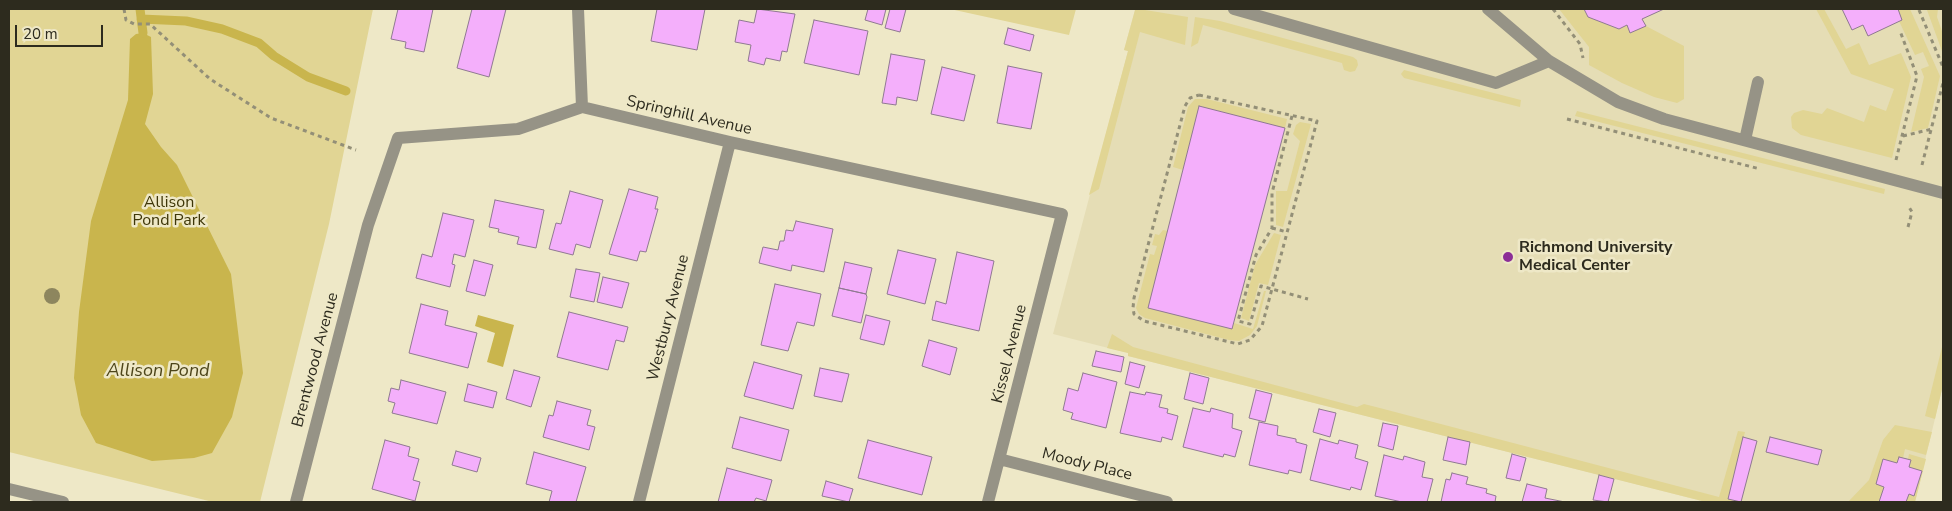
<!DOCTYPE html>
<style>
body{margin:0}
#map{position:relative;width:1952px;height:511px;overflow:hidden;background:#eee8c7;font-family:"Nunito Sans",sans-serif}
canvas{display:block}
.frame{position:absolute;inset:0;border:10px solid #2d2b1e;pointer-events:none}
.scale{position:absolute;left:15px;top:25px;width:88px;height:22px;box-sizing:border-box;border:2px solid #2d2b1e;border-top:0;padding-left:6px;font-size:15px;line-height:18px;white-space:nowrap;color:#2d2b1e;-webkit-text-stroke:4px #eee8c7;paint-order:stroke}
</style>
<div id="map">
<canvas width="1952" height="511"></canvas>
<div class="frame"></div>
<div class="scale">20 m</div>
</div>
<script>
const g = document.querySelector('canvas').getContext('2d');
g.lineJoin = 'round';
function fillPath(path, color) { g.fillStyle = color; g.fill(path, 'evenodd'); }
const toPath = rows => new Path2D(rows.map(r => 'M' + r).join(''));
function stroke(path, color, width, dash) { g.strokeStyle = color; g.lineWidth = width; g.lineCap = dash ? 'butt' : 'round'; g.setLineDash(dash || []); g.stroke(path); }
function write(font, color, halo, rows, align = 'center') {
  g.font = font + ' "Nunito Sans",sans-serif'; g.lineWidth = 5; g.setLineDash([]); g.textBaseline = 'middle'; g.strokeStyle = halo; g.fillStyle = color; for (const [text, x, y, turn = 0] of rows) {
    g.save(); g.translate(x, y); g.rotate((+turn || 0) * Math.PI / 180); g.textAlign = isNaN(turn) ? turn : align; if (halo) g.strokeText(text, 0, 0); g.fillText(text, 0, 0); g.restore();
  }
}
const built = toPath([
 [1139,9,1943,9,1943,385,1915,502,1706,502,1128,356,1128,353,1053,334,1128,51,1124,50,1135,10]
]);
const green = toPath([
 [9,9,373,9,329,224,260,502,213,502,9,452],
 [950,9,1076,9,1069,35],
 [1139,9,1188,17,1185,45,1140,32,1099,189,1089,195,1128,51,1124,50,1135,10],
 [1559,9,1584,9,1588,17,1619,29,1627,25,1630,33,1646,26,1684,46,1684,99,1677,103,1654,97,1622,83,1589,65,1589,47],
 [1816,9,1824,9,1846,49,1859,43,1869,65,1901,53,1911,77,1892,158,1801,135,1792,128,1791,117,1794,113,1803,110,1822,114,1827,108,1864,122,1870,105,1886,111,1894,89,1851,74],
 [1897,9,1910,9,1940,76,1928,128,1911,132,1924,77,1921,69,1929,66,1923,52,1915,55,1899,21],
 [1930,9,1938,9,1937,17,1943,34,1943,54,1927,10],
 [1195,17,1220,21,1353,57,1357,60,1358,65,1355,71,1350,72,1344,70,1342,63,1203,25,1198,43,1191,47],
 [1404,70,1521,100,1520,107,1404,78,1401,74],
 [1195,99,1207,99,1287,119,1285,128,1199,106,1183,170,1173,167,1188,107],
 [1577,111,1885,189,1884,194,1575,116],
 [1300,122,1311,124,1283,227,1276,225,1276,191,1287,191,1300,141,1293,134,1296,125],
 [1163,230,1168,231,1149,308,1232,329,1234,323,1253,329,1264,291,1266,291,1257,326,1250,335,1239,341,1229,340,1145,318,1139,314,1136,308,1150,254,1154,255,1157,246,1152,245,1155,234,1159,235],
 [1274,233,1281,235,1268,285,1259,283,1249,321,1241,318,1255,265],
 [1112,334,1133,347,1357,407,1364,404,1376,407,1719,497,1738,431,1745,432,1728,498,1741,502,1706,502,1128,356,1128,353,1107,348],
 [1943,343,1943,385,1935,419,1925,416],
 [1895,425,1932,432,1926,455,1905,449,1903,458,1899,457,1897,463,1883,459,1876,484,1884,487,1879,502,1848,502,1869,480,1883,440],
 [1909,454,1926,459,1915,502,1906,502,1909,494,1914,495,1922,471,1909,467,1911,461,1908,459]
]);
const water = toPath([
 [143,33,151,37,153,94,145,124,161,147,177,165,231,274,243,373,232,417,212,453,194,458,152,461,96,443,81,415,74,378,79,312,91,221,128,100,130,39,136,34],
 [478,315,514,325,503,367,487,362,495,333,475,326]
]);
const stream = toPath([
 [140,9,143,33],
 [141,19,186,21,222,29,259,43,274,56,308,77,346,91]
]);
const building = toPath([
 [398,9,433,9,424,52,405,48,406,42,391,39,398,9],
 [472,9,506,9,489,77,457,68,472,9],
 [657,9,705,9,697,50,651,41,657,9],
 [757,9,795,14,787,52,782,51,780,61,766,58,764,65,748,61,751,45,735,42,739,20,754,23,757,9],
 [868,9,886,9,882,25,865,20,868,9],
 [890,9,906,9,900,32,885,28,890,9],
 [1584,9,1664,9,1642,19,1646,26,1630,33,1627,25,1619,29,1588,17,1584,9],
 [1842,9,1898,9,1902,20,1868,36,1863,25,1852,30,1842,9],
 [814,20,868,31,859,75,804,63,814,20],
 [1008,28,1034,35,1030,51,1004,44,1008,28],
 [891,54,925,60,917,101,897,97,896,105,882,103,891,54],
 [1008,66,1042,73,1031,129,997,123,1008,66],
 [942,67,975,75,964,121,931,114,942,67],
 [1199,106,1285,128,1232,329,1148,308,1199,106],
 [629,189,658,197,655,209,658,209,646,252,640,251,637,261,609,254,629,189],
 [570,191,603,200,590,248,576,244,573,255,549,249,556,223,561,224,570,191],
 [495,200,544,210,536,248,517,244,519,237,498,232,499,229,489,227,495,200],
 [443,213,474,220,465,257,454,254,452,264,455,265,450,287,416,278,422,254,432,257,443,213],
 [796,221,833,229,824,272,792,265,791,271,759,263,763,247,778,250,780,241,784,241,786,230,793,231,796,221],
 [898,250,936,259,925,304,887,294,898,250],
 [957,252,994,261,979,331,932,320,936,301,946,304,957,252],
 [474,260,493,265,485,296,466,291,474,260],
 [845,262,872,268,866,294,839,288,845,262],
 [576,269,600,273,594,302,570,297,576,269],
 [603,277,629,283,622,308,597,302,603,277],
 [775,284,821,294,814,326,797,322,788,351,761,345,775,284],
 [839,288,866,294,867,297,861,323,832,316,839,288],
 [421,304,448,311,445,325,477,333,468,368,409,353,421,304],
 [569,312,628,327,624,342,616,340,608,370,557,357,569,312],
 [866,315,890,321,884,345,860,339,866,315],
 [929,340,957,348,950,375,922,366,929,340],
 [1096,351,1124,357,1121,372,1092,366,1096,351],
 [754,362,802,375,793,409,744,396,754,362],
 [1130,362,1145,366,1139,388,1125,384,1130,362],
 [820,368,849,374,842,402,814,396,820,368],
 [514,370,540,377,531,407,506,399,514,370],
 [1083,373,1117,382,1106,428,1071,419,1073,413,1063,410,1068,388,1078,391,1083,373],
 [1190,373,1209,378,1203,404,1184,399,1190,373],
 [401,380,446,392,437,424,392,413,395,403,388,401,391,388,399,390,401,380],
 [468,384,497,392,493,408,464,401,468,384],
 [1256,390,1272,394,1265,422,1249,418,1256,390],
 [1130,392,1145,395,1146,392,1162,395,1159,407,1168,409,1167,413,1178,416,1172,440,1162,437,1161,442,1120,433,1130,392],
 [557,401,591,410,587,425,595,427,589,450,543,437,549,415,553,416,557,401],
 [1193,408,1210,412,1211,408,1233,414,1232,428,1242,431,1235,457,1224,454,1223,457,1183,447,1193,408],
 [1319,409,1336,413,1330,437,1313,432,1319,409],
 [740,417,789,430,781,461,732,448,740,417],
 [1259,422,1278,426,1277,435,1296,439,1296,442,1307,445,1301,473,1289,470,1288,474,1249,465,1259,422],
 [1383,423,1398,426,1393,450,1378,446,1383,423],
 [1448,437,1470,442,1466,465,1443,460,1448,437],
 [1743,437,1757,441,1741,502,1728,499,1743,437],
 [1770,437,1822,450,1818,465,1766,452,1770,437],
 [1320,439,1338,444,1339,440,1358,445,1355,458,1368,462,1361,490,1351,487,1350,490,1310,480,1320,439],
 [385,440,410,447,408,456,419,459,413,480,420,482,415,501,372,489,385,440],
 [868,440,932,457,922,495,858,478,868,440],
 [456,451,481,458,477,472,452,465,456,451],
 [534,452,586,467,576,502,549,502,552,491,526,484,534,452],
 [1512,454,1526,458,1520,481,1506,478,1512,454],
 [1384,455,1403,460,1404,456,1425,462,1422,477,1433,479,1427,502,1402,502,1375,496,1384,455],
 [1899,457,1911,460,1909,467,1922,471,1914,496,1909,494,1906,502,1879,502,1884,487,1876,484,1883,459,1897,463,1899,457],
 [727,468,772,480,766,501,756,498,754,502,718,502,727,468],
 [1452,473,1468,477,1466,484,1487,489,1486,493,1496,496,1495,502,1441,502,1446,479,1450,480,1452,473],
 [1599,475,1614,479,1608,502,1593,500,1599,475],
 [826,481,853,489,849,502,822,496,826,481],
 [1527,484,1547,489,1545,498,1565,502,1522,502,1527,484]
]);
const path = toPath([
 [124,9,126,20,134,24,150,24,210,79,271,118,356,150],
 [1553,9,1580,44,1583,58],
 [1919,10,1943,67],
 [1199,95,1317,121,1262,326,1250,340,1238,344,1144,321,1134,314,1133,308,1134,298,1185,106,1190,98,1199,95],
 [1292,116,1272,193,1272,228,1256,255,1238,321,1250,324,1261,286,1308,299],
 [1567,119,1760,169],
 [1903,136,1932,129],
 [1896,160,1917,76,1900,31],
 [1922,165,1943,83],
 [1908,227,1912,212,1909,207],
 [1272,228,1287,232]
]);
const lane = toPath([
 [1234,9,1496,83,1549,61],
 [1488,9,1549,61,1618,102,1664,119,1943,193],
 [1745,140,1758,82]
]);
const street = toPath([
 [578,9,582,107],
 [999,459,1167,502],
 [9,489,63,502],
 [296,502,368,225,398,138,518,129,582,107,730,142,1062,214,988,502],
 [639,502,730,142]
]);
const trees = [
 [52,296]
];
const markers = [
 [1508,257,6,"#8c2e97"]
];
const streetNames = [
 ["Springhill Avenue",689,116,13],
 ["Westbury Avenue",669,318,-76],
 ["Kissel Avenue",1010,354,-76],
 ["Brentwood Avenue",316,360,-75],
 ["Moody Place",1087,465,14]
];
const parkNames = [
 ["Allison",169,203],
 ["Pond Park",169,221]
];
const poiNames = [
 ["Richmond University",1519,248],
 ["Medical Center",1519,266]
];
const waterNames = [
 ["Allison Pond",158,372]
];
fillPath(built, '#e5ddb5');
fillPath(green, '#e1d594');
fillPath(water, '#c9b54d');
stroke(stream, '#c9b54d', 9);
fillPath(building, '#f4affb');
stroke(building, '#8f7991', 1);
stroke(path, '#938f77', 3, [4, 4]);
stroke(lane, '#969386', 12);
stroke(street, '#969386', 12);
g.fillStyle = '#8d865e';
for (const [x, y] of trees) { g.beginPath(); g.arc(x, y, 8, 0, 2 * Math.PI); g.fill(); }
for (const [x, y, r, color] of markers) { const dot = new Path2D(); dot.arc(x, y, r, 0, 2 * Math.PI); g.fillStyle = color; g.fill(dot); stroke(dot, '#eee8c7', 2); }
write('16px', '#2d2b1e', '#eee8c7', streetNames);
write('16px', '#3e3608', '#eee8c7', parkNames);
write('bold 16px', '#2d2b1e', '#eee8c7', poiNames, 'left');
write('italic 18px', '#4d451a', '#eee8c7', waterNames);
</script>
